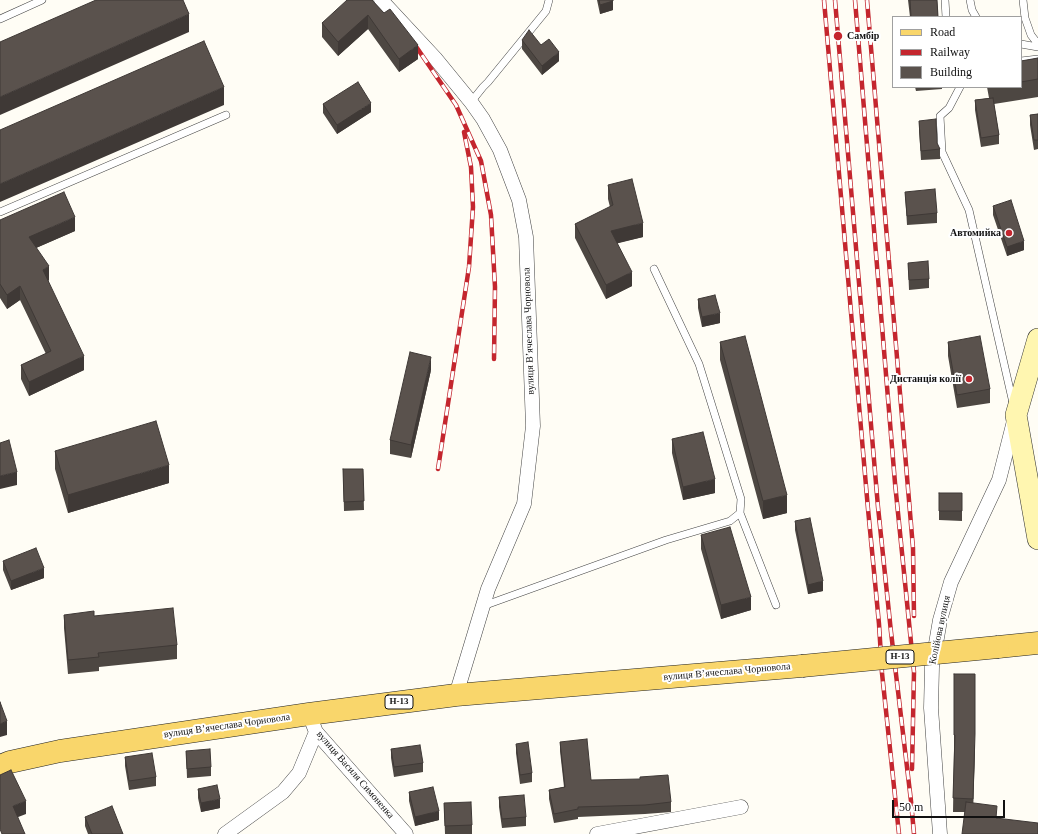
<!DOCTYPE html>
<meta charset="utf-8">
<style>
body{margin:0}
#map{position:relative;width:1038px;height:834px;overflow:hidden;background:#fffdf5;font-family:Georgia,serif}
canvas{display:block}
.legend{position:absolute;left:892px;top:16px;width:130px;height:72px;box-sizing:border-box;background:#fff;border:1px solid #a0a0a0;margin:0;padding:5px 7px;list-style:none;font-size:12px;color:#111}
.legend li{display:flex;align-items:center;gap:8px;height:20px}
.legend b{width:20px;border:1px solid #a0a0a0}
.scale{position:absolute;left:892px;top:800px;width:113px;height:18px;box-sizing:border-box;border:2px solid #111;border-top:0;padding-left:5px;font-size:12px;line-height:14px;white-space:nowrap;color:#111;-webkit-text-stroke:3px #fff;paint-order:stroke}
</style>
<div id="map">
<canvas width="1038" height="834"></canvas>
<ul class="legend">
<li><b style="height:5px;background:#f9d66b"></b>Road</li>
<li><b style="height:5px;background:#c4262e"></b>Railway</li>
<li><b style="height:11px;background:#5a524d"></b>Building</li>
</ul>
<div class="scale">50 m</div>
</div>
<script>
const g = document.querySelector('canvas').getContext('2d');
g.lineJoin = 'round';
const toPath = rows => new Path2D(rows.map(r => 'M' + r).join(''));
function stroke(path, color, width, dash) { g.strokeStyle = color; g.lineWidth = width; g.lineCap = dash ? 'butt' : 'round'; g.setLineDash(dash || []); g.stroke(path); }
function fillPath(path, color) { g.fillStyle = color; g.fill(path, 'evenodd'); }
function write(font, color, halo, rows, align = 'center') {
  g.font = font + ' Georgia,serif'; g.lineWidth = 4; g.setLineDash([]); g.textBaseline = 'middle'; g.strokeStyle = halo; g.fillStyle = color; for (const [text, x, y, turn = 0] of rows) {
    g.save(); g.translate(x, y); g.rotate((+turn || 0) * Math.PI / 180); g.textAlign = isNaN(turn) ? turn : align; if (halo) g.strokeText(text, 0, 0); g.fillText(text, 0, 0); g.restore();
  }
}
const service = toPath([
 [945,0,946,17],
 [970,0,972,10,976,17],
 [1023,0,1025,18,1031,35,1038,44],
 [0,19,42,0],
 [1021,44,1038,47],
 [1021,61,1038,59],
 [960,87,949,108,940,116,942,152,969,210,1013,403],
 [471,102,483,87,488,82,546,11,549,0],
 [0,212,226,115],
 [740,513,776,605],
 [483,606,666,540,730,521,740,513,741,499,699,364,654,269]
]);
const minor = toPath([
 [381,0,435,58,471,102,483,119,500,150,519,200,526,237,533,426,524,504,488,589,456,695],
 [309,714,316,732,406,834],
 [225,834,283,792,299,773,316,732],
 [597,834,741,807],
 [940,834,931,708,932,667,940,620,951,582,999,480,1014,421]
]);
const secondary = toPath([
 [1038,339,1016,415,1038,539]
]);
const primary = toPath([
 [998,647,1038,643],
 [0,766,10,762,60,751,309,714,456,695,802,666]
]);
const rail = toPath([
 [824,0,868,509,879,624,882,673,899,834],
 [835,0,878,507,891,632,911,801,914,834],
 [855,0,895,483,914,672,912,769],
 [867,0,913,548,914,616],
 [411,41,415,45,456,105,481,161,491,215,495,287,494,359],
 [438,469,469,267,473,207,471,167,464,132]
]);
const primaryBridge = toPath([
 [802,666,998,647]
]);
const wall = toPath([
 [372,0,418,59,399,72,368,29,338,56,322,37,322,23],
 [597,0,613,0,613,10,600,14],
 [908,0,937,0,938,17,910,17],
 [522,40,541,45,559,61,542,75,522,49],
 [1038,58,1038,97,994,104,999,135,999,144,981,147,975,110,975,100,989,98,987,87,1021,87,1021,61],
 [915,87,942,87,942,89,916,91],
 [323,104,371,112,337,134,323,113],
 [1038,114,1038,149,1034,150,1030,125,1030,115],
 [919,121,940,149,940,159,921,160,919,130],
 [608,185,643,237,617,243,632,286,606,299,575,238,575,224,610,207,608,199],
 [905,192,937,213,937,223,907,225],
 [993,206,1024,250,1007,256,993,215],
 [0,220,75,231,36,248,49,280,48,281,84,370,29,396,21,379,21,365,46,354,20,300,7,309,0,298],
 [908,263,929,279,929,288,909,290],
 [698,299,720,323,702,327,698,308],
 [720,342,787,513,763,519,720,360],
 [948,342,990,389,990,403,957,408,948,356],
 [431,370,411,458,390,454,390,440],
 [672,439,715,493,683,500,672,453],
 [55,451,169,483,68,513,55,469],
 [343,469,363,469,364,510,344,511],
 [939,493,962,493,962,521,939,520],
 [795,521,823,591,808,594,795,530],
 [701,535,751,610,721,619,701,549],
 [3,561,44,578,11,590,3,570],
 [64,615,94,616,177,645,177,659,99,667,99,671,68,674,64,628],
 [954,674,975,747,973,803,997,818,1038,834,965,812,953,812,954,749],
 [560,742,591,780,671,802,671,812,645,814,578,817,578,819,554,823,549,799,549,790,564,787,560,751],
 [516,744,532,773,532,782,520,784,516,753],
 [391,749,423,763,423,772,394,777,391,758],
 [186,751,211,767,211,776,187,778],
 [125,757,156,777,156,786,129,790,125,766],
 [198,789,220,808,201,812,198,798],
 [409,792,439,820,415,826,409,801],
 [499,797,526,817,526,826,502,828,499,807],
 [444,803,472,825,472,834,445,834],
 [85,817,123,834,88,834,85,826]
]);
const shadedWall = toPath([
 [613,1,613,10,600,14,600,5],
 [189,14,189,32,0,115,0,97],
 [368,15,368,29,338,56,338,42],
 [418,45,418,59,399,72,399,59],
 [559,52,559,61,542,75,542,66],
 [224,87,224,105,0,202,0,184],
 [371,103,371,112,337,134,337,125],
 [75,217,75,231,29,251,29,237],
 [643,223,643,237,611,245,611,231],
 [1024,241,1024,250,1007,256,1007,247],
 [49,266,49,280,43,284,43,270],
 [632,272,632,286,606,299,606,285],
 [20,286,20,300,7,309,7,295],
 [720,313,720,323,702,327,702,317],
 [84,356,84,370,29,396,29,382],
 [431,357,431,370,411,458,411,445],
 [169,465,169,483,68,513,68,495],
 [17,472,17,485,0,489,0,476],
 [715,479,715,493,683,500,683,487],
 [787,495,787,513,763,519,763,501],
 [44,568,44,578,11,590,11,581],
 [823,581,823,591,808,594,808,585],
 [751,597,751,610,721,619,721,605],
 [7,721,7,735,0,737,0,724],
 [975,734,975,747,973,813,973,799],
 [220,799,220,808,201,812,201,803],
 [26,801,26,814,13,819,13,806],
 [439,811,439,820,415,826,415,817]
]);
const building = toPath([
 [96,0,183,0,189,14,0,97,0,42,96,0],
 [347,0,372,0,384,13,390,9,418,45,399,59,368,15,338,42,322,23,347,0],
 [599,0,613,0,613,1,600,5,599,0],
 [910,0,937,0,938,17,911,17,910,0],
 [529,30,541,45,549,39,559,52,542,66,522,40,529,30],
 [204,41,224,87,0,184,0,130,204,41],
 [1038,58,1038,79,1021,82,1021,61,1038,58],
 [358,82,371,103,337,125,323,104,358,82],
 [993,98,999,135,981,138,975,100,993,98],
 [1038,114,1038,140,1034,140,1030,115,1038,114],
 [936,119,937,143,940,149,921,151,919,121,936,119],
 [632,179,643,223,611,231,632,272,606,285,575,224,613,205,608,185,632,179],
 [935,189,937,213,907,216,905,192,935,189],
 [64,192,75,217,29,237,49,266,43,270,84,356,29,382,21,365,51,351,20,286,7,295,0,284,0,220,64,192],
 [1011,200,1024,241,1007,247,993,206,1011,200],
 [928,261,929,279,909,280,908,263,928,261],
 [715,295,720,313,702,317,698,299,715,295],
 [745,336,787,495,763,501,720,342,745,336],
 [980,336,990,389,957,395,948,342,980,336],
 [410,352,431,357,411,445,390,440,410,352],
 [156,421,169,465,68,495,55,451,156,421],
 [703,432,715,479,683,487,672,439,703,432],
 [9,440,17,472,0,476,0,443,9,440],
 [343,469,363,469,364,501,344,502,343,469],
 [939,493,962,493,962,511,939,511,939,493],
 [810,518,823,581,808,585,795,521,810,518],
 [730,527,751,597,721,605,701,535,730,527],
 [36,548,44,568,11,581,3,561,36,548],
 [173,608,177,645,98,653,99,657,68,660,64,615,94,611,94,616,173,608],
 [954,674,975,674,975,734,973,799,953,798,955,735,954,735,954,674],
 [0,702,7,721,0,724,0,702],
 [587,739,591,780,640,779,640,777,668,775,671,802,645,805,578,807,578,809,554,814,549,790,565,787,560,742,587,739],
 [528,742,532,773,520,775,516,744,528,742],
 [420,745,423,763,394,767,391,749,420,745],
 [210,749,211,767,187,769,186,751,210,749],
 [152,753,156,777,129,781,125,757,152,753],
 [11,770,26,801,13,806,25,834,2,834,0,829,0,775,11,770],
 [217,785,220,799,201,803,198,789,217,785],
 [433,787,439,811,415,817,409,792,433,787],
 [524,795,526,817,502,819,499,797,524,795],
 [471,802,472,825,445,826,444,803,471,802],
 [966,802,997,806,996,818,1038,823,1038,834,962,834,966,802],
 [112,806,123,834,92,834,85,817,112,806]
]);
const markers = [
 [838,36,5,"#c4262e"],
 [1009,233,4,"#c4262e"],
 [969,379,4,"#c4262e"]
];
const shields = [
 [900,657,28],
 [399,702,28]
];
const shieldNames = [
 ["Н-13",900,657],
 ["Н-13",399,702]
];
const poiNames = [
 ["Самбір",847,36,"left"],
 ["Автомийка",1001,233],
 ["Дистанція колії",961,379]
];
const streetNames = [
 ["вулиця Вʼячеслава Чорновола",529,331,-92],
 ["Колійова вулиця",940,630,-78],
 ["вулиця Вʼячеслава Чорновола",727,672,-5],
 ["вулиця Вʼячеслава Чорновола",227,726,-8],
 ["вулиця Василя Симоненка",355,775,49]
];
stroke(service, '#444', 8);
stroke(minor, '#444', 15);
stroke(secondary, '#333', 22);
stroke(primary, '#222', 23);
stroke(service, '#fff', 7);
stroke(minor, '#fff', 14);
stroke(secondary, '#fff6b0', 21);
stroke(primary, '#f9d66b', 22);
stroke(rail, '#c4262e', 4.5);
stroke(rail, '#fff', 3, [9]);
stroke(primaryBridge, '#222', 23, []);
stroke(primaryBridge, '#f9d66b', 22);
fillPath(wall, '#4d4742');
fillPath(shadedWall, '#3f3936');
fillPath(building, '#5a524d');
stroke(building, '#3f3936', 1);
for (const [x, y, r, color] of markers) { const dot = new Path2D(); dot.arc(x, y, r, 0, 2 * Math.PI); g.fillStyle = color; g.fill(dot); stroke(dot, '#fff', 1.5); }
for (const [x, y, w] of shields) { const box = new Path2D(); box.roundRect(x - w / 2, y - 7, w, 14, 3); g.fillStyle = '#fff'; g.fill(box); stroke(box, '#111', 1); }
write('bold 9px', '#111', null, shieldNames);
write('bold 10px', '#111', '#fff', poiNames, 'right');
write('10px', '#111', '#fff', streetNames);
</script>
